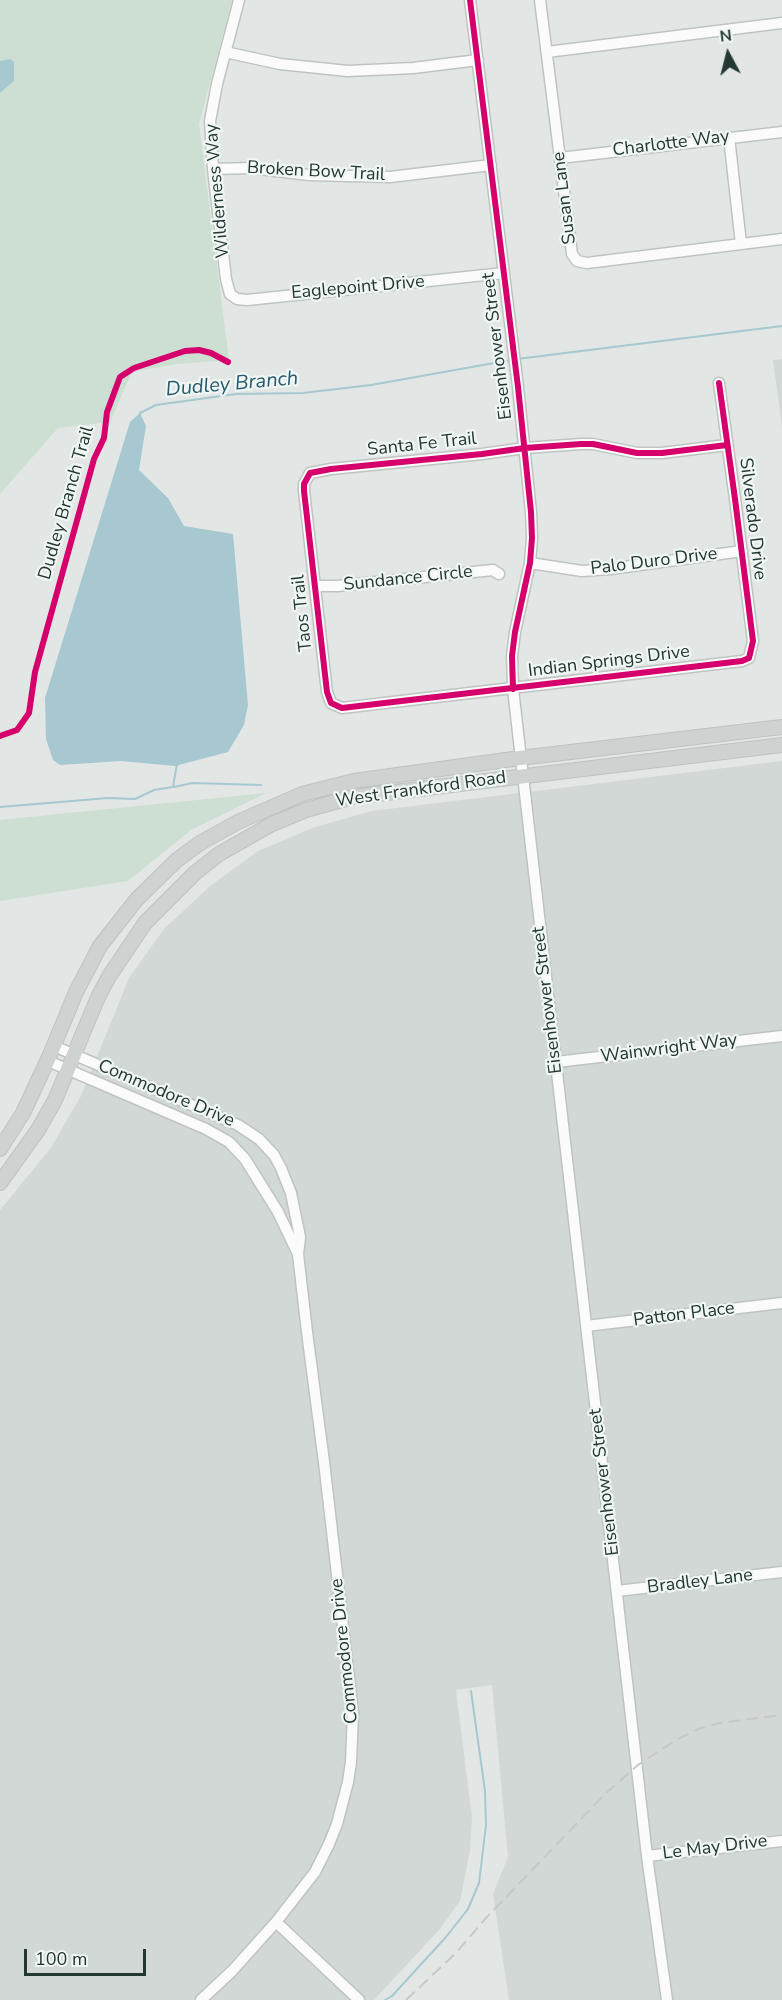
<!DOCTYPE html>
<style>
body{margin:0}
#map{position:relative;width:782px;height:2000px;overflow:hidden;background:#e2e7e5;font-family:"Nunito Sans",sans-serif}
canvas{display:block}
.north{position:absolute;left:698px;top:24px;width:60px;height:60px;-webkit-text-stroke:4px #f0f6f4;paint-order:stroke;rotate:353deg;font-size:16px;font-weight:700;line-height:24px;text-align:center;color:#233733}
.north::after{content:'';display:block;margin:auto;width:21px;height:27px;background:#233733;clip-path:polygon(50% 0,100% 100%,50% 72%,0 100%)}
.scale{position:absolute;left:24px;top:1949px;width:122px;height:27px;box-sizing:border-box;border:3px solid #233733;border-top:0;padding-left:8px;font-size:18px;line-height:21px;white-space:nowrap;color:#233733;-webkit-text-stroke:4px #f0f6f4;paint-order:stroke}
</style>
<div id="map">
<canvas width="782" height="2000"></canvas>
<div class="north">N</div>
<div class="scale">100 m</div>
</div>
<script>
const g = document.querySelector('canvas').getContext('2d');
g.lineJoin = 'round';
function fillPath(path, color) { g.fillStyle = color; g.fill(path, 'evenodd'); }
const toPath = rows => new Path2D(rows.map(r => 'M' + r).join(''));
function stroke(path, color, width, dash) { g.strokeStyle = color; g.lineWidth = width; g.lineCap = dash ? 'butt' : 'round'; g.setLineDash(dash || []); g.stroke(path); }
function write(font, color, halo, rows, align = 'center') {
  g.font = font + ' "Nunito Sans",sans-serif'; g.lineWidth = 4.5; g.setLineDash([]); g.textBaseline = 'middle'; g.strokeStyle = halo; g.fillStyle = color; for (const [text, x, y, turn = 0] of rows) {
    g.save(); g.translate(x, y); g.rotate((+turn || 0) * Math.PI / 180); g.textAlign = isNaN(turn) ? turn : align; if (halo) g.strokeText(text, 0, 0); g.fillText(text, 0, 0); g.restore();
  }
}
const built = toPath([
 [782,359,782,427,773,360],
 [782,761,782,2000,509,2000,493,1894,508,1857,492,1685,456,1690,472,1817,470,1850,460,1901,439,1930,374,2000,0,2000,0,1210,50,1149,81,1096,129,978,164,929,210,886,258,851,315,827,372,811]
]);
const green = toPath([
 [0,0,232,0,199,124,229,360,177,364,132,372,110,422,58,428,0,494],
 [266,793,191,830,128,881,0,901,0,820]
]);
const water = toPath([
 [10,59,14,62,14,81,0,93,0,61],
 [140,413,146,426,139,470,168,498,184,526,233,534,248,705,244,725,228,752,175,766,121,761,60,765,53,760,46,739,45,698,130,422]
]);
const stream = toPath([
 [517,359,782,326],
 [140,415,140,413,156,405,236,394,303,393,371,385,511,360],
 [174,787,192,783,261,785],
 [0,807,108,798,135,799,154,790,173,787,177,764],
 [385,2000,392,1996,446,1937,468,1909,479,1883,486,1825,485,1791,471,1691]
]);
const minor = toPath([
 [239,0,217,84,210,121,213,169,226,279,230,294,237,299,247,300,504,273],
 [470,0,518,387,531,512,532,538,530,563,515,632,512,656,513,689,647,1856,667,2000],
 [540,0,572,254,577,261,587,263,782,239],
 [225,52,280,64,348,71,413,68,478,60],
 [547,52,782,23],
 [729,137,741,244],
 [560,158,782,132],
 [213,169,251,168,309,175,390,177,491,165],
 [719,383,735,499,753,641,749,658,742,661,342,708,331,703,327,692,304,491,304,484,310,473,331,469,482,454,525,448,581,444,593,444,637,453,662,453,727,445],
 [530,563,582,571,610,569,742,551],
 [316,586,337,586,493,570,499,574],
 [54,1046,238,1125,259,1139,274,1155,281,1168,291,1193,300,1237,298,1254,307,1332,324,1462,353,1713,351,1762,348,1782,337,1824,329,1844,315,1872,276,1922,232,1971,201,2000],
 [48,1061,206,1129,229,1142,245,1159,278,1212,298,1254],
 [556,1062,782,1036],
 [586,1326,782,1303],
 [617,1591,782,1572],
 [647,1856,782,1841],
 [276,1922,359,2000]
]);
const major = toPath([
 [0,1149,23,1113,50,1055,76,992,100,946,137,899,177,860,200,843,238,822,302,794,354,781,520,758,782,727],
 [0,1183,38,1130,55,1100,99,995,110,975,145,923,195,873,219,854,272,824,306,810,353,797,782,745]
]);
const rail = toPath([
 [406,2000,456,1953,486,1918,605,1794,638,1765,676,1740,698,1729,720,1723,782,1715]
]);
const cycleway = toPath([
 [470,0,518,387,531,512,532,538,530,563,515,632,512,656,513,689],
 [719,383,735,499,753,641,749,658,742,661,342,708,331,703,327,692,304,491,304,484,310,473,331,469,482,454,525,448,581,444,593,444,637,453,662,453,727,445],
 [0,736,17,730,29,713,35,672,94,459,104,438,107,412,120,377,134,368,185,351,199,350,211,353,228,362]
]);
const streetNames = [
 ["Charlotte Way",671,144,-7],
 ["Broken Bow Trail",316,172,3],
 ["Wilderness Way",218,191,-95],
 ["Susan Lane",565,198,-97],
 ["Eaglepoint Drive",358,288,-5],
 ["Eisenhower Street",498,346,-97],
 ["Santa Fe Trail",422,445,-6],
 ["Dudley Branch Trail",67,503,-74],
 ["Silverado Drive",752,519,83],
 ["Palo Duro Drive",654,562,-7],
 ["Sundance Circle",408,579,-6],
 ["Taos Trail",303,613,-96],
 ["Indian Springs Drive",609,662,-7],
 ["West Frankford Road",421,790,-8],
 ["Eisenhower Street",548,1000,-97],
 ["Wainwright Way",669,1049,-7],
 ["Commodore Drive",166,1094,23],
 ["Patton Place",684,1315,-7],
 ["Eisenhower Street",605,1482,-97],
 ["Bradley Lane",700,1582,-7],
 ["Commodore Drive",345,1651,-96],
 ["Le May Drive",715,1848,-7]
];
const waterNames = [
 ["Dudley Branch",232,385,-5]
];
fillPath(built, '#d1d8d5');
fillPath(green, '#cddfd3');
fillPath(water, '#a7c8d1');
stroke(stream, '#a7c8d1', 2);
stroke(minor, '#bfc4c2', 13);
stroke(major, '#bcc3c1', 16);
stroke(minor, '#fbfbfb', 10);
stroke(major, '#ced3d2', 14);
stroke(rail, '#c6c9c8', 2, [12, 6]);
stroke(cycleway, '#d6006c', 6);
write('18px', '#233733', '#f0f6f4', streetNames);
write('italic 20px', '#245a6c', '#f0f6f4', waterNames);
</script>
